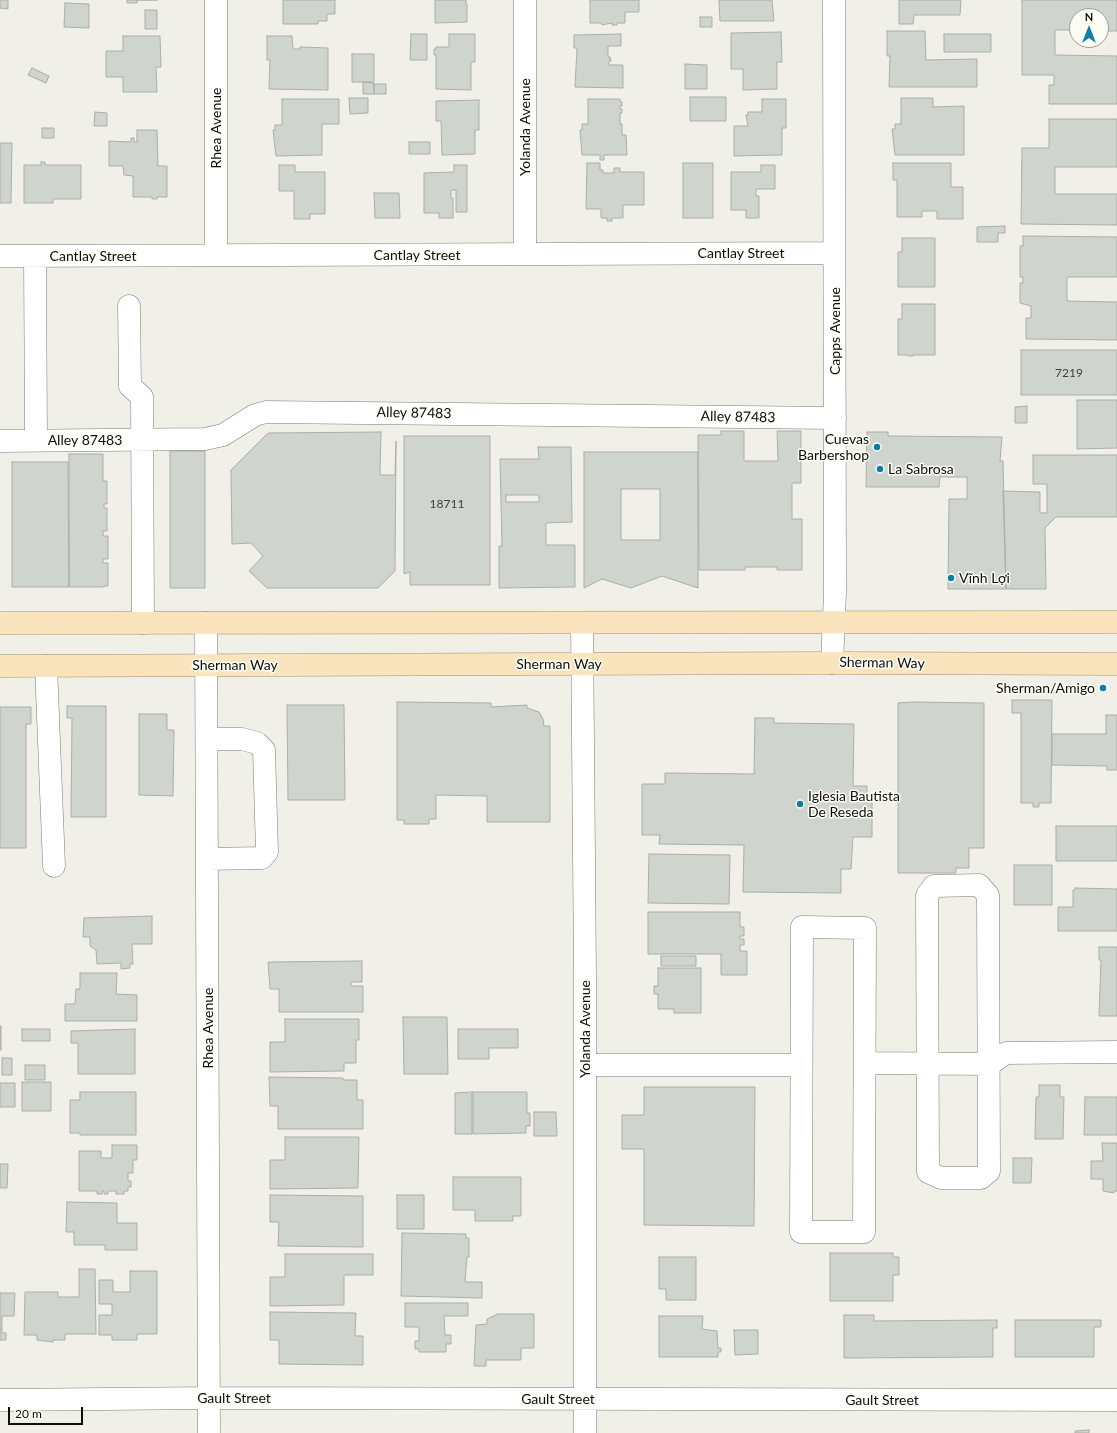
<!DOCTYPE html>
<meta charset="utf-8">
<style>
body{margin:0}
#map{position:relative;width:1117px;height:1433px;overflow:hidden;background:#f0f0e9;font-family:Lato,sans-serif}
canvas{display:block}
.north{position:absolute;left:1069px;top:8px;width:40px;height:40px;box-sizing:border-box;background:#fdfdf6;border:1px solid #9d9d98;border-radius:50%;rotate:0deg;font-size:11px;font-weight:700;line-height:16px;text-align:center;color:#0d0d0b}
.north::after{content:'';display:block;margin:auto;width:14px;height:18px;background:#0d7fa7;clip-path:polygon(50% 0,100% 100%,50% 72%,0 100%)}
.scale{position:absolute;left:8px;top:1407px;width:75px;height:18px;box-sizing:border-box;border:2px solid #0d0d0b;border-top:0;padding-left:5px;font-size:12px;line-height:14px;white-space:nowrap;color:#0d0d0b;-webkit-text-stroke:3px #fdfdf6;paint-order:stroke}
</style>
<div id="map">
<canvas width="1117" height="1433"></canvas>
<div class="north">N</div>
<div class="scale">20 m</div>
</div>
<script>
const g = document.querySelector('canvas').getContext('2d');
g.lineJoin = 'round';
function fillPath(path, color) { g.fillStyle = color; g.fill(path, 'evenodd'); }
const toPath = rows => new Path2D(rows.map(r => 'M' + r).join(''));
function stroke(path, color, width, dash) { g.strokeStyle = color; g.lineWidth = width; g.lineCap = dash ? 'butt' : 'round'; g.setLineDash(dash || []); g.stroke(path); }
function write(font, color, halo, rows, align = 'center') {
  g.font = font + ' Lato,sans-serif'; g.lineWidth = 3; g.setLineDash([]); g.textBaseline = 'middle'; g.strokeStyle = halo; g.fillStyle = color; for (const [text, x, y, turn = 0] of rows) {
    g.save(); g.translate(x, y); g.rotate((+turn || 0) * Math.PI / 180); g.textAlign = isNaN(turn) ? turn : align; if (halo) g.strokeText(text, 0, 0); g.fillText(text, 0, 0); g.restore();
  }
}
const building = toPath([
 [0,0,8,0,8,9,0,8,0,0],
 [127,0,158,0,137,0,137,3,127,3,127,0],
 [283,0,335,0,335,14,327,14,327,21,318,21,318,24,283,24,283,0],
 [435,0,466,0,466,4,467,4,467,22,435,23,435,0],
 [590,0,639,0,639,12,625,12,625,23,617,23,617,25,612,25,612,23,602,25,602,23,590,23,590,0],
 [719,0,772,0,774,21,720,21,719,0],
 [899,0,961,0,960,15,914,15,913,24,899,24,899,0],
 [1022,0,1117,0,1117,31,1101,31,1101,16,1077,16,1077,30,1055,30,1055,55,1117,56,1117,104,1049,104,1049,85,1054,85,1054,75,1022,75,1022,0],
 [65,3,89,4,89,28,64,27,65,3],
 [145,10,157,10,157,29,145,29,145,10],
 [700,17,712,17,712,27,700,27,700,17],
 [887,31,925,31,926,60,977,59,977,87,889,87,890,56,887,56,887,31],
 [781,32,782,62,777,62,777,89,743,90,743,69,731,69,731,33,781,32],
 [411,34,427,34,427,60,410,60,411,34],
 [449,34,475,34,475,62,471,62,471,90,436,89,436,55,434,55,434,49,436,49,436,47,449,47,449,34],
 [621,34,621,46,608,46,608,57,610,57,611,61,609,61,609,65,623,65,623,88,575,87,577,48,574,48,574,35,621,34],
 [944,34,991,34,991,52,944,52,944,34],
 [123,36,160,36,161,67,156,67,157,92,123,92,123,77,106,77,106,51,123,51,123,36],
 [267,36,292,36,293,49,300,49,300,47,328,48,328,90,269,89,270,60,267,60,267,36],
 [352,54,374,54,374,82,352,82,352,54],
 [685,64,707,65,707,89,685,89,685,64],
 [32,68,49,76,46,83,28,75,32,68],
 [363,82,374,83,374,94,363,94,363,82],
 [374,84,386,84,386,94,374,94,374,84],
 [690,97,726,97,726,121,690,121,690,97],
 [349,98,368,98,368,113,350,114,349,98],
 [901,98,933,98,933,107,964,106,964,155,895,155,892,129,895,129,895,124,901,124,901,98],
 [282,99,339,99,339,124,322,124,322,155,276,156,273,130,275,130,275,125,282,125,282,99],
 [588,99,620,99,620,102,622,102,622,106,620,106,620,109,622,109,622,113,620,113,620,124,622,124,622,135,626,135,627,155,604,155,604,160,600,160,600,155,582,155,580,130,582,130,582,124,588,124,588,99],
 [762,99,786,99,786,128,782,128,782,155,734,156,734,126,748,126,746,115,748,115,748,112,762,112,762,99],
 [479,100,479,130,475,130,475,154,442,155,441,121,436,121,436,101,479,100],
 [95,112,107,113,107,126,94,126,95,112],
 [1049,119,1117,119,1117,167,1055,167,1055,194,1117,194,1117,225,1021,224,1022,148,1049,148,1049,119],
 [42,128,54,128,54,138,42,138,42,128],
 [137,130,157,130,158,166,167,166,167,197,157,197,157,199,152,199,152,197,133,197,133,176,124,175,123,166,109,166,109,141,131,142,131,138,134,138,134,142,137,142,137,130],
 [409,142,430,142,430,154,409,154,409,142],
 [0,143,12,143,11,203,0,203,0,143],
 [41,162,45,162,45,165,81,165,81,199,53,199,53,203,24,203,24,165,41,165,41,162],
 [587,163,600,163,600,170,603,170,603,173,614,173,614,168,620,168,620,172,644,172,644,205,623,205,623,218,612,218,612,221,607,221,607,218,601,218,601,209,586,209,587,163],
 [683,163,713,163,713,218,683,218,683,163],
 [893,163,951,163,951,187,963,187,963,219,937,219,937,211,922,211,922,217,897,217,897,180,893,180,893,163],
 [279,165,295,165,295,172,325,172,325,214,310,214,310,219,294,219,294,191,279,191,279,165],
 [454,165,467,165,467,212,456,212,456,190,451,190,451,198,453,198,453,218,439,218,439,213,424,213,424,173,454,172,454,165],
 [761,165,775,165,775,189,756,189,756,196,759,196,759,218,746,218,746,210,731,210,731,172,761,172,761,165],
 [374,193,399,193,400,218,375,218,374,193],
 [1005,226,1005,233,998,233,998,242,977,242,977,227,1005,226],
 [1023,236,1117,237,1117,277,1067,277,1067,301,1117,302,1117,340,1026,339,1026,318,1031,318,1031,306,1020,303,1020,283,1023,283,1023,277,1020,277,1020,246,1023,246,1023,236],
 [902,238,935,238,935,287,898,287,898,252,902,252,902,238],
 [902,304,935,304,935,355,913,355,913,356,908,356,908,355,898,355,898,319,902,319,902,304],
 [1021,350,1117,350,1117,395,1021,395,1021,350],
 [1077,400,1117,400,1117,448,1077,449,1077,400],
 [1027,406,1027,423,1015,423,1015,407,1027,406],
 [721,431,744,431,744,461,778,461,777,431,801,431,801,483,792,483,792,519,802,519,802,570,777,570,777,567,745,567,745,570,699,570,698,435,721,435,721,431],
 [381,432,380,475,395,475,396,441,395,571,378,588,267,588,249,571,263,556,251,543,232,544,231,470,268,433,381,432],
 [867,432,888,432,888,436,1002,437,1000,461,1003,461,1006,589,948,589,949,499,967,499,967,477,940,477,939,487,866,487,867,432],
 [404,436,490,436,490,585,410,585,410,572,404,574,404,436],
 [538,447,571,447,572,522,546,523,546,545,575,545,575,587,499,588,499,546,502,546,500,459,539,459,538,447],
 [506,495,539,495,539,502,506,502,506,495],
 [170,451,205,451,205,588,170,588,170,451],
 [584,452,698,452,698,588,662,576,631,588,602,579,584,588,584,452],
 [621,489,660,489,660,540,621,540,621,489],
 [69,454,103,454,103,481,107,481,107,504,104,504,104,508,107,508,107,531,103,531,103,536,108,536,108,559,103,559,103,563,108,563,108,586,104,586,104,587,69,587,69,454],
 [1033,455,1117,455,1117,517,1056,517,1045,528,1046,589,1006,589,1003,491,1040,492,1040,513,1047,513,1047,484,1033,484,1033,455],
 [12,462,68,462,69,587,12,587,12,462],
 [1012,700,1052,700,1051,803,1039,803,1039,807,1033,807,1033,803,1021,803,1021,713,1012,713,1012,700],
 [397,702,491,703,491,707,527,705,527,708,539,712,543,719,544,726,550,726,550,822,487,822,487,796,436,795,436,819,429,819,429,824,404,824,404,820,397,820,397,702],
 [913,702,984,703,984,848,969,848,969,868,956,868,956,873,898,873,898,703,913,702],
 [287,705,344,705,345,800,288,800,287,705],
 [67,706,106,706,106,817,71,817,72,718,67,718,67,706],
 [0,707,31,707,31,724,26,724,26,848,0,848,0,707],
 [139,714,167,714,167,730,174,730,173,796,139,795,139,714],
 [1106,715,1117,715,1117,770,1107,770,1107,766,1052,765,1052,734,1106,734,1106,715],
 [755,718,774,718,774,723,854,724,853,786,867,786,867,796,872,796,872,837,853,837,851,869,841,869,841,893,743,892,744,845,659,844,660,835,642,835,642,784,665,784,665,773,754,774,755,718],
 [1056,826,1117,826,1117,861,1056,861,1056,826],
 [649,854,730,855,729,904,648,903,649,854],
 [1014,865,1052,865,1052,905,1014,905,1014,865],
 [1075,888,1117,889,1117,931,1058,931,1058,907,1073,907,1073,890,1075,890,1075,888],
 [648,912,740,912,740,927,744,927,744,936,740,936,740,939,744,939,744,945,740,945,740,951,747,951,747,975,721,975,721,954,648,954,648,912],
 [152,916,152,944,132,944,133,964,130,964,130,968,121,969,121,963,97,964,96,950,90,946,90,937,83,937,84,918,152,916],
 [1099,947,1117,947,1117,1016,1099,1016,1101,960,1099,960,1099,947],
 [661,956,696,956,696,966,661,966,661,956],
 [362,961,362,982,351,982,351,986,363,986,363,1012,279,1012,279,989,270,989,268,962,362,961],
 [658,968,701,968,701,1013,674,1013,674,1009,658,1009,658,994,654,994,654,986,658,986,658,968],
 [80,973,117,973,116,994,137,995,137,1021,65,1021,65,1004,75,1004,76,989,80,989,80,973],
 [403,1017,447,1017,448,1074,404,1074,403,1017],
 [285,1019,359,1019,359,1040,356,1040,356,1063,344,1063,344,1071,270,1072,270,1042,285,1042,285,1019],
 [0,1026,1,1026,1,1050,0,1050,0,1026],
 [22,1029,50,1029,50,1041,22,1041,22,1029],
 [135,1029,135,1074,78,1074,78,1043,71,1043,71,1031,135,1029],
 [458,1029,518,1029,518,1048,489,1048,489,1059,458,1059,458,1029],
 [2,1058,12,1058,12,1075,2,1075,2,1058],
 [25,1065,45,1065,45,1080,25,1080,25,1065],
 [269,1077,343,1078,343,1080,357,1080,357,1100,363,1100,363,1129,278,1129,278,1106,270,1106,269,1077],
 [22,1082,51,1082,51,1111,22,1111,22,1082],
 [0,1083,15,1083,15,1107,0,1107,0,1083],
 [1039,1085,1060,1085,1060,1097,1064,1097,1063,1139,1035,1139,1036,1097,1039,1097,1039,1085],
 [644,1087,755,1087,754,1226,644,1225,644,1149,622,1149,622,1115,644,1115,644,1087],
 [80,1092,136,1092,136,1135,80,1135,80,1133,70,1133,70,1100,80,1100,80,1092],
 [472,1092,472,1134,455,1134,455,1093,472,1092],
 [473,1092,527,1092,527,1113,530,1113,530,1126,526,1126,526,1133,473,1134,473,1092],
 [1085,1097,1117,1097,1117,1135,1084,1135,1085,1097],
 [534,1112,556,1112,557,1136,534,1136,534,1112],
 [285,1137,359,1137,358,1188,270,1189,270,1160,285,1160,285,1137],
 [1102,1143,1117,1143,1117,1191,1114,1191,1114,1193,1103,1191,1103,1179,1091,1179,1091,1161,1103,1161,1102,1143],
 [112,1145,137,1145,137,1160,133,1160,133,1173,128,1173,128,1181,131,1181,131,1187,128,1187,128,1191,124,1191,124,1194,116,1194,116,1191,108,1191,108,1194,104,1194,104,1191,102,1191,102,1194,97,1194,97,1191,79,1191,79,1151,101,1151,101,1158,112,1158,112,1145],
 [1013,1158,1032,1158,1031,1183,1013,1183,1013,1158],
 [0,1164,8,1164,7,1188,0,1188,0,1164],
 [453,1177,521,1177,521,1216,513,1216,513,1221,475,1221,475,1210,453,1210,453,1177],
 [270,1195,363,1196,363,1247,278,1246,279,1222,270,1222,270,1195],
 [397,1195,424,1195,424,1229,397,1229,397,1195],
 [67,1202,117,1203,117,1223,137,1223,137,1250,105,1250,105,1245,74,1245,74,1232,66,1232,67,1202],
 [402,1233,466,1234,466,1238,469,1238,469,1257,467,1257,465,1282,482,1282,482,1298,401,1296,402,1233],
 [830,1253,893,1253,893,1257,899,1257,899,1275,893,1275,893,1301,830,1301,830,1253],
 [285,1254,373,1254,373,1275,344,1275,344,1305,270,1306,270,1277,285,1277,285,1254],
 [659,1257,696,1257,696,1300,666,1300,666,1289,659,1289,659,1257],
 [79,1269,95,1269,96,1334,65,1334,65,1340,53,1340,53,1342,37,1340,37,1335,24,1335,25,1292,58,1292,58,1297,79,1297,79,1269],
 [130,1271,157,1271,157,1334,137,1334,137,1340,112,1340,112,1335,99,1335,99,1315,112,1315,112,1304,99,1304,99,1280,113,1280,113,1292,130,1292,130,1271],
 [0,1293,15,1293,14,1316,2,1316,2,1333,6,1333,6,1340,0,1340,0,1293],
 [405,1303,468,1303,468,1316,444,1316,445,1335,451,1335,451,1344,446,1344,446,1352,419,1352,419,1349,415,1349,415,1341,419,1341,419,1327,405,1327,405,1303],
 [270,1312,356,1313,355,1336,363,1336,363,1365,279,1364,279,1340,270,1340,270,1312],
 [498,1314,534,1314,534,1348,521,1348,521,1360,486,1360,486,1366,474,1366,476,1325,487,1324,487,1319,498,1314],
 [844,1315,874,1315,874,1321,997,1320,997,1328,993,1328,993,1357,844,1358,844,1315],
 [659,1316,703,1316,702,1329,717,1331,718,1348,721,1348,721,1352,718,1352,718,1357,659,1357,659,1316],
 [1015,1320,1101,1320,1101,1327,1094,1327,1094,1357,1015,1357,1015,1320],
 [734,1330,758,1330,758,1354,735,1355,734,1330],
 [1089,1430,1089,1433,1075,1433,1075,1431,1089,1430]
]);
const minor = toPath([
 [216,0,216,255],
 [525,0,525,254],
 [0,256,834,253],
 [35,256,36,440],
 [129,306,130,386,142,397,143,623],
 [0,441,205,439,223,435,255,415,266,412,835,418],
 [206,623,209,1433],
 [582,624,585,974,585,1433],
 [832,663,835,593,834,0],
 [46,666,54,866],
 [207,739,242,739,257,743,264,750,267,852,262,858,208,859],
 [979,885,988,895,989,1171,981,1178,941,1178,928,1172,927,895,934,886,979,885],
 [802,927,865,928,864,1232,801,1232,802,927],
 [865,1063,990,1064,1006,1053,1117,1052],
 [585,1065,801,1065],
 [0,1400,209,1398,1117,1400]
]);
const major = toPath([
 [0,623,1117,622],
 [0,666,832,663,1117,664]
]);
const markers = [
 [877,447,4,"#0d7fa7"],
 [880,469,4,"#0d7fa7"],
 [951,578,4,"#0d7fa7"],
 [1103,688,4,"#0d7fa7"],
 [800,804,4,"#0d7fa7"]
];
const numberNames = [
 ["7219",1069,373],
 ["18711",447,504]
];
const streetNames = [
 ["Yolanda Avenue",525,127,-90],
 ["Rhea Avenue",216,128,-90],
 ["Cantlay Street",741,253],
 ["Cantlay Street",417,255],
 ["Cantlay Street",93,256],
 ["Capps Avenue",835,331,-90],
 ["Alley 87483",414,413,1],
 ["Alley 87483",738,417,1],
 ["Alley 87483",85,440],
 ["Sherman Way",882,663,1],
 ["Sherman Way",559,664],
 ["Sherman Way",235,665],
 ["Rhea Avenue",208,1028,-90],
 ["Yolanda Avenue",585,1029,-90],
 ["Gault Street",234,1398],
 ["Gault Street",558,1399],
 ["Gault Street",882,1400]
];
const poiNames = [
 ["Cuevas",869,439,"right"],
 ["Barbershop",869,455,"right"],
 ["La Sabrosa",888,469],
 ["Vĩnh Lợi",959,578],
 ["Sherman/Amigo",1095,688,"right"],
 ["Iglesia Bautista",808,796],
 ["De Reseda",808,812]
];
fillPath(building, '#d0d4ce');
stroke(building, '#abaea8', 1);
stroke(minor, '#7b7b75', 23);
stroke(major, '#a48d62', 23);
stroke(minor, '#fff', 22);
stroke(major, '#fae4bd', 22);
for (const [x, y, r, color] of markers) { const dot = new Path2D(); dot.arc(x, y, r, 0, 2 * Math.PI); g.fillStyle = color; g.fill(dot); stroke(dot, '#fdfdf6', 1.5); }
write('12px', '#3e3f3c', null, numberNames);
write('14px', '#0d0d0b', '#fdfdf6', streetNames);
write('14px', '#0d0d0b', '#fdfdf6', poiNames, 'left');
</script>
